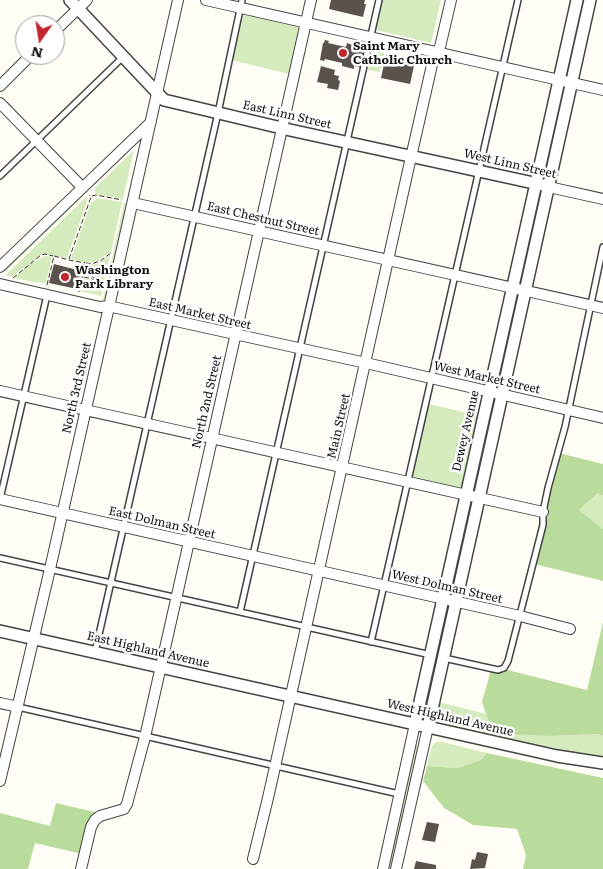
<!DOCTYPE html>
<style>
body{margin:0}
#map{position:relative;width:603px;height:869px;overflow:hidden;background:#fffdf5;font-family:Literata,serif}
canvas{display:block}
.north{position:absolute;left:15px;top:15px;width:50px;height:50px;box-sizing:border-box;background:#fff;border:1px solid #a0a0a0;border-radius:50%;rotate:193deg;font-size:14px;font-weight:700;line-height:20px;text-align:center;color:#111}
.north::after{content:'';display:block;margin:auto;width:18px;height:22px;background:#c4262e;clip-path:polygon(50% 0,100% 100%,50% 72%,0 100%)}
</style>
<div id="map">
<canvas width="603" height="869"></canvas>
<div class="north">N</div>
</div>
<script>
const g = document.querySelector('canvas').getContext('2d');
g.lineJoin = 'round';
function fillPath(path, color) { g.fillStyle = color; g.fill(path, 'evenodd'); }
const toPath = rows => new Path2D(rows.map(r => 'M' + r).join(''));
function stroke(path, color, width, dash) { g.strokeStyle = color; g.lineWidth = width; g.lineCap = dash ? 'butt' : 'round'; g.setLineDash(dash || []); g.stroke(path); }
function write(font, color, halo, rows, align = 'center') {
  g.font = font + ' Literata,serif'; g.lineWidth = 5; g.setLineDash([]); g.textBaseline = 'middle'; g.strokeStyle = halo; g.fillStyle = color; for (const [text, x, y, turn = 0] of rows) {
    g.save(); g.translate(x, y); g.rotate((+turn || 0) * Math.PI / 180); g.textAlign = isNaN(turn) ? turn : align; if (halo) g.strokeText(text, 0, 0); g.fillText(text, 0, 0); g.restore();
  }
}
const green = toPath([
 [383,0,441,0,431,43,376,30],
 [242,13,298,27,299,30,289,74,231,60],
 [372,51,384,53,380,72,368,70],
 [134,150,123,199,96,194,95,192,95,188],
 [82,194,83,196,5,272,4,271],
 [86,197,87,202,67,258,42,254,12,277,6,275],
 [98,198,122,202,111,252,95,262,86,263,71,259,91,202,94,201],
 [124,203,127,203,105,301,102,304],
 [110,255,104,281,96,278,86,269,87,265,97,264],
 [45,256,52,257,46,283,34,282,14,278,31,263],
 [83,278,104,283,101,296,80,291],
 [429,404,481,416,465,485,462,488,456,489,411,479],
 [598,493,603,496,603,529,579,510],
 [468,511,472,511,453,591,451,590,450,587],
 [446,612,449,613,427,708,425,708,423,705],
 [439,702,486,714,488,720,553,736,598,734,603,736,603,759,512,742,448,725,441,718],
 [436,742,443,742,487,753,481,760,458,768,427,766,432,746],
 [415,745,421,746,393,869,387,869]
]);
const forest = toPath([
 [555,452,603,464,603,496,598,493,579,510,603,529,603,581,530,563],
 [603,622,603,736,598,734,553,736,509,734,488,720,482,702,492,666,587,690],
 [487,753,603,778,603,869,523,869,526,855,517,829,473,825,444,808,423,781,427,766,458,768,481,760],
 [56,803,99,813,82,854,35,843,28,869,0,869,0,813,50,826]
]);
const building = toPath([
 [331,0,365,0,364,4,366,4,363,17,329,9],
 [325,40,329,41,328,43,346,47,347,43,366,50,362,68,354,66,354,69,342,66,342,63,325,59,324,61,320,60,323,43,324,43],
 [386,55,415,61,410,84,381,78],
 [321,66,335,70,334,75,339,76,338,80,340,81,338,90,327,88,328,84,317,82],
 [54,264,81,271,77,289,49,283],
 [427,822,439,824,435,842,422,840],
 [477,852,488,854,485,868,470,869,472,859,475,860],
 [416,861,436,865,436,869,414,869]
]);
const path = toPath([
 [92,196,96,195,122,200],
 [69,259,91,197,89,195],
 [86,263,91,264,100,261,111,253],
 [85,270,95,279],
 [84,277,104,282],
 [13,278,41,255,45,254,53,256],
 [47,285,54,256,69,260,85,263,79,292]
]);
const service = toPath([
 [0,176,123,57],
 [0,499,47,295],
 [0,558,431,655],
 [240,612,379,0],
 [371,642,518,0],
 [95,652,218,113,242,0],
 [444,658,498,670,504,668,508,661,543,525,543,512,548,488,565,427,603,247],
 [18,707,399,794]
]);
const minor = toPath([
 [206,0,603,90],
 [55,31,87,0],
 [0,86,31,55],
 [0,103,82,187],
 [549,187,603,199],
 [133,203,603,308],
 [0,267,151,122],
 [0,284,100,307,108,306,366,363,603,418],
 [0,391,543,512],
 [0,499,520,616,570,629],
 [0,703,18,707],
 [0,781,50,569,178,0],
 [253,859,268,798,409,166,434,56,440,47,451,0],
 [81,869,91,827,95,820,100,816,124,809,127,804,145,737,311,0],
 [383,869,415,724],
 [396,869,428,727]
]);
const tertiary = toPath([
 [70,0,164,100,290,130,543,185],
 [0,631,468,736,557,756,603,763],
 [415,724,577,0],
 [428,727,590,0]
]);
const markers = [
 [343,53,5,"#c4262e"],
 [65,277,5,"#c4262e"]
];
const poiNames = [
 ["Saint Mary",353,46],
 ["Catholic Church",353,60],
 ["Washington",75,270],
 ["Park Library",75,284]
];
const streetNames = [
 ["East Linn Street",287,115,13],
 ["West Linn Street",510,164,13],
 ["East Chestnut Street",263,219,13],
 ["East Market Street",200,314,13],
 ["West Market Street",487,378,13],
 ["North 3rd Street",77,388,-77],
 ["North 2nd Street",207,402,-77],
 ["Main Street",339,426,-77],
 ["Dewey Avenue",466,431,-77],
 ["East Dolman Street",162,523,13],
 ["West Dolman Street",447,587,13],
 ["East Highland Avenue",148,650,13],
 ["West Highland Avenue",450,718,13]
];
fillPath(green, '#d5ebbd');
fillPath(forest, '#b9dc9c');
fillPath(building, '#5a524d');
stroke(service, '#444', 8);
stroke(minor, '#444', 12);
stroke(tertiary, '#444', 14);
stroke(path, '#333', 1, [5, 2.5]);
stroke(service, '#fff', 5);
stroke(minor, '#fff', 10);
stroke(tertiary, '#fff', 11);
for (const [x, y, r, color] of markers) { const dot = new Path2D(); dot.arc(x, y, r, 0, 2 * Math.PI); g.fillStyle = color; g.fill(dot); stroke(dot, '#fff', 2); }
write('bold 12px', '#111', '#fff', poiNames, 'left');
write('12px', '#111', '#fff', streetNames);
</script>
